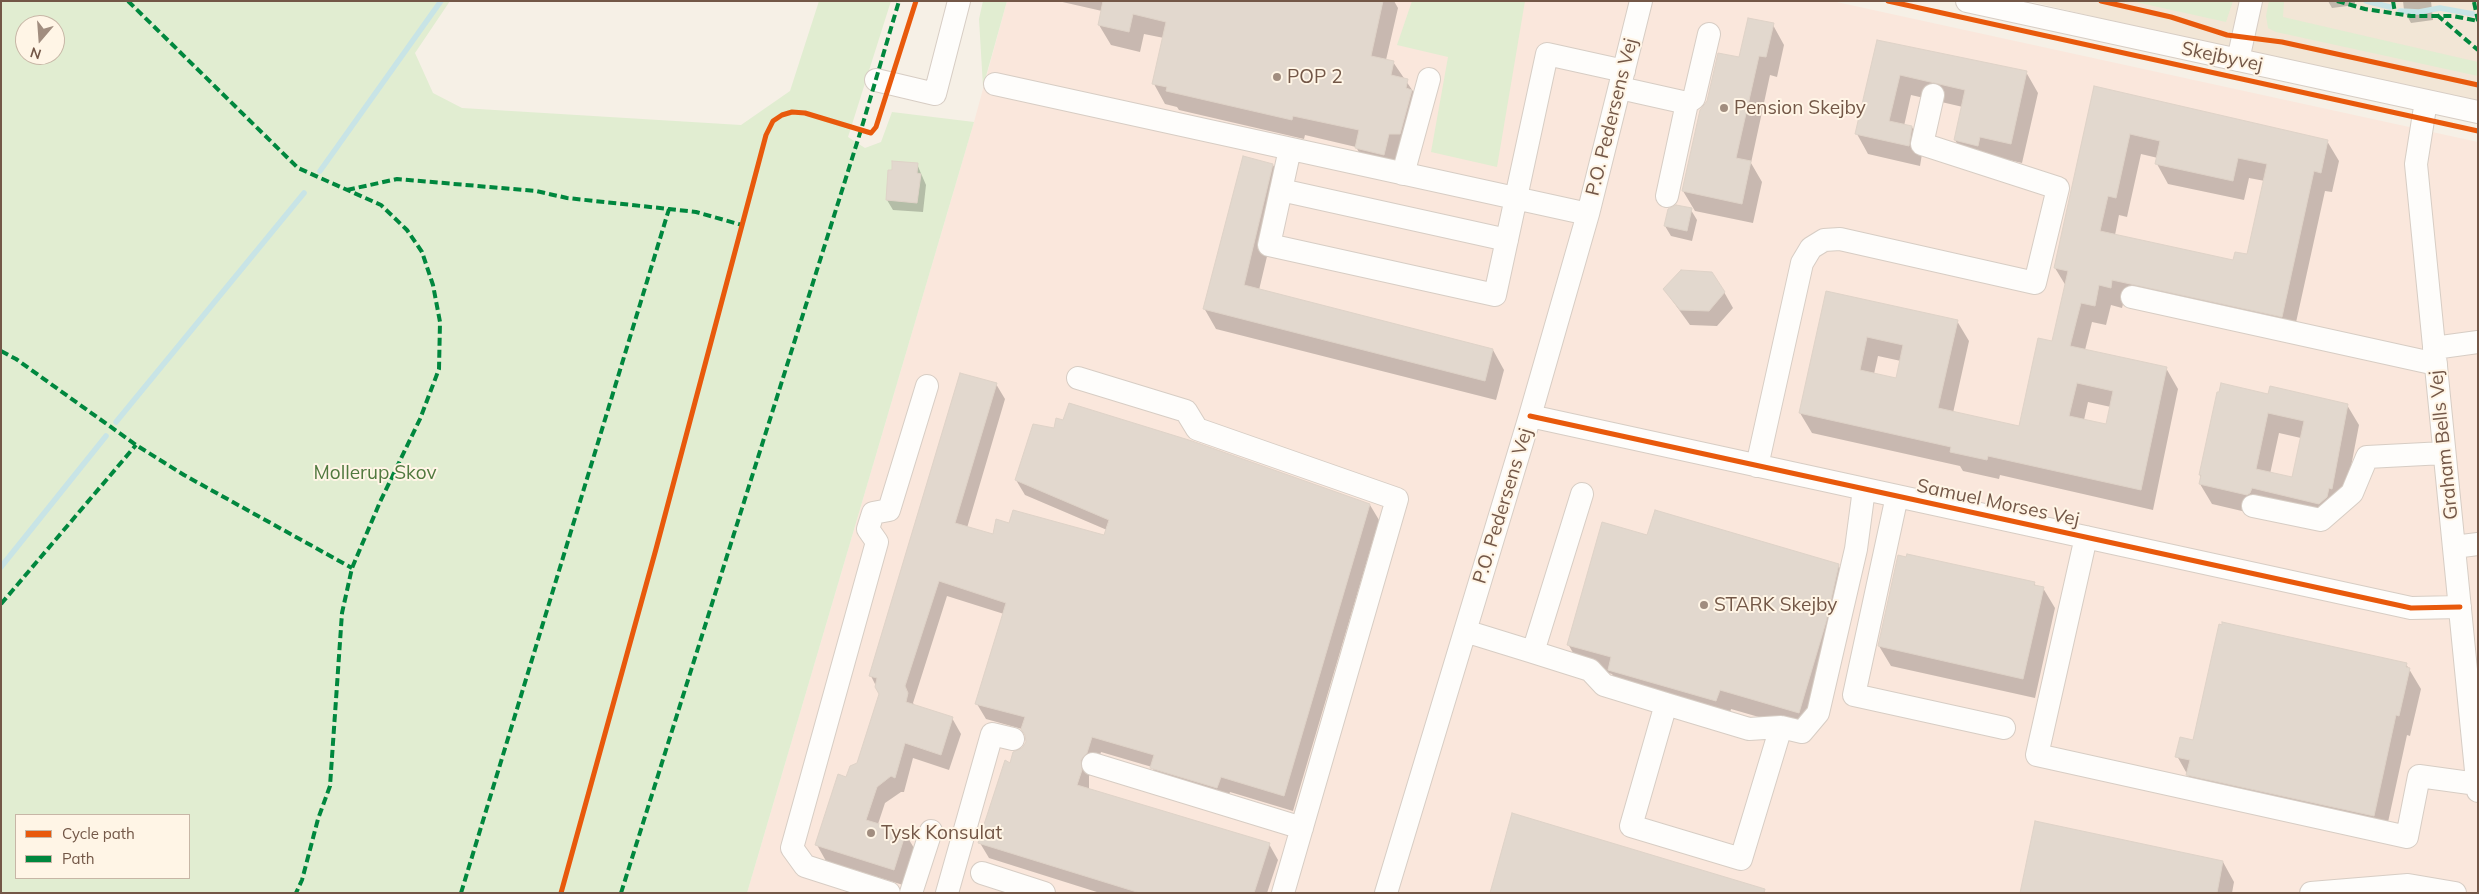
<!DOCTYPE html>
<style>
body{margin:0}
#map{position:relative;width:2479px;height:894px;overflow:hidden;background:#f6f0e6;font-family:Mulish,sans-serif}
canvas{display:block}
.frame{position:absolute;inset:0;border:2px solid #735747;pointer-events:none}
.legend{position:absolute;left:15px;top:814px;width:175px;height:65px;box-sizing:border-box;background:#fff5e6;border:1px solid #c7b6a6;margin:0;padding:6px 9px;list-style:none;font-size:15px;color:#735747}
.legend li{display:flex;align-items:center;gap:10px;height:25px}
.legend b{width:25px;border:1px solid #c7b6a6}
.north{position:absolute;left:15px;top:15px;width:50px;height:50px;box-sizing:border-box;background:#fff5e6;border:1px solid #c7b6a6;border-radius:50%;rotate:198deg;font-size:14px;font-weight:700;line-height:20px;text-align:center;color:#735747}
.north::after{content:'';display:block;margin:auto;width:18px;height:22px;background:#a18d7f;clip-path:polygon(50% 0,100% 100%,50% 72%,0 100%)}
</style>
<div id="map">
<canvas width="2479" height="894"></canvas>
<div class="frame"></div>
<ul class="legend">
<li><b style="height:6px;background:#e8590c"></b>Cycle path</li>
<li><b style="height:6px;background:#00873e"></b>Path</li>
</ul>
<div class="north">N</div>
</div>
<script>
const g = document.querySelector('canvas').getContext('2d');
g.lineJoin = 'round';
function fillPath(path, color) { g.fillStyle = color; g.fill(path, 'evenodd'); }
const toPath = rows => new Path2D(rows.map(r => 'M' + r).join(''));
function stroke(path, color, width, dash) { g.strokeStyle = color; g.lineWidth = width; g.lineCap = dash ? 'butt' : 'round'; g.setLineDash(dash || []); g.stroke(path); }
function write(font, color, halo, rows, align = 'center') {
  g.font = font + ' Mulish,sans-serif'; g.lineWidth = 4; g.setLineDash([]); g.textBaseline = 'middle'; g.strokeStyle = halo; g.fillStyle = color; for (const [text, x, y, turn = 0] of rows) {
    g.save(); g.translate(x, y); g.rotate((+turn || 0) * Math.PI / 180); g.textAlign = isNaN(turn) ? turn : align; if (halo) g.strokeText(text, 0, 0); g.fillText(text, 0, 0); g.restore();
  }
}
const residential = toPath([
 [2028,1,2478,1,2478,103,2218,46]
]);
const commercial = toPath([
 [1007,1,1832,1,2478,142,2478,893,747,893,974,122]
]);
const green = toPath([
 [1,1,450,1,415,53,433,93,462,108,741,125,790,91,819,1,891,1,848,137,865,148,881,142,892,112,974,122,747,893,1,893],
 [25,25,55,25,55,55,25,55],
 [16,815,189,815,189,878,16,878],
 [983,1,1007,1,983,87,979,19],
 [1412,1,1525,1,1497,167,1431,152,1448,57,1397,45],
 [2131,1,2233,1,2226,22],
 [2269,1,2284,1,2283,17,2478,62,2478,76,2276,32,2268,28,2266,16]
]);
const shadow = toPath([
 [1058,1,1394,1,1398,8,1386,60,1393,62,1419,100,1395,174,1368,168,1356,147,1305,135,1304,139,1179,110,1177,107,1165,104,1154,84,1164,38,1144,34,1140,52,1111,45,1099,25,1102,11],
 [2328,1,2355,1,2355,5,2332,8],
 [2403,1,2431,1,2433,20,2411,23,2404,10],
 [1773,25,1784,45,1777,77,1770,75,1751,163,1762,182,1753,223,1695,211,1683,191,1740,59],
 [1878,41,2026,72,2038,93,2022,163,1991,156,1967,160,1955,140,1963,107,1911,95,1904,126,1912,127,1923,148,1920,166,1868,154,1857,134],
 [2094,88,2327,141,2339,161,2332,192,2325,191,2293,336,2124,300,2122,308,2111,305,2106,325,2092,322,2085,350,2166,368,2178,389,2153,510,2000,475,1999,479,1963,471,1960,466,1812,433,1800,413,1827,292,1957,321,1969,341,1953,413,2020,427,2053,343,2066,286,2055,268],
 [2141,154,2158,158,2157,164,2168,184,2244,200,2249,178,2265,181,2248,256,2234,261,2115,235,2119,215,2127,217],
 [1878,356,1901,361,1897,379,1874,374],
 [2088,402,2111,407,2107,425,2084,420],
 [917,164,926,185,923,212,893,210,887,200],
 [1273,165,1284,185,1259,290,1493,350,1504,370,1496,400,1216,329,1204,308],
 [1691,210,1697,220,1692,241,1671,236,1665,226],
 [1664,289,1724,292,1733,308,1717,326,1690,325],
 [996,384,1005,399,967,528,994,536,1010,524,1105,537,1107,530,1025,495,1016,480,1370,505,1379,520,1293,811,1230,792,1226,803,1161,783,1152,767,1101,752,1096,768,1089,776,1089,790,1269,844,1278,860,1267,893,1100,893,989,858,980,843,1010,764,1023,749,1027,742,1027,736,1022,729,986,719,977,704,1004,614,947,596,913,703,915,706,952,718,961,734,949,770,913,758,904,792,901,792,885,803,878,824,905,833,914,848,903,885,826,861,817,845,847,778,858,764,880,694,871,676],
 [2220,394,2269,395,2347,405,2359,425,2343,508,2259,515,2212,504,2200,484,2200,475],
 [2279,433,2301,438,2292,479,2270,474],
 [1648,537,1838,565,1850,585,1811,732,1731,709,1728,721,1621,690,1612,674,1580,665,1568,644],
 [2034,583,2036,586,2043,588,2055,608,2035,698,1891,666,1879,646],
 [2222,626,2406,664,2421,689,2410,736,2407,735,2385,836,2199,795,2177,756,2194,741],
 [2223,862,2234,882,2232,893,2021,893]
]);
const stream = toPath([
 [2366,1,2390,7],
 [2400,11,2419,12,2440,8,2473,14],
 [320,171,441,1],
 [116,422,304,193],
 [1,567,106,436]
]);
const building = toPath([
 [1103,1,1383,1,1371,56,1394,61,1391,75,1408,79,1406,88,1412,90,1400,134,1389,134,1384,155,1355,148,1359,130,1293,116,1292,120,1166,91,1167,87,1152,84,1166,22,1133,14,1129,32,1098,25,1103,1],
 [1748,18,1774,23,1766,57,1759,56,1736,158,1751,161,1742,204,1682,191,1700,110,1707,101,1718,53,1739,57,1748,18],
 [1877,40,2027,71,2011,144,1980,137,1978,146,1954,140,1965,90,1900,75,1889,121,1912,126,1909,146,1855,134,1877,40],
 [2094,86,2328,140,2321,173,2314,171,2282,317,2112,280,2111,288,2099,285,2095,306,2081,303,2070,346,2167,367,2141,490,1988,456,1987,460,1950,452,1951,447,1799,413,1826,291,1958,320,1938,408,2019,426,2038,338,2052,341,2068,271,2054,268,2094,86],
 [2130,134,2160,141,2155,164,2233,181,2238,158,2267,164,2247,254,2235,252,2233,260,2100,231,2108,196,2116,198,2130,134],
 [1867,337,1903,345,1896,378,1860,370,1867,337],
 [2077,383,2113,391,2106,424,2069,416,2077,383],
 [1243,156,1273,164,1244,285,1493,349,1485,381,1203,309,1243,156],
 [892,161,918,163,917,173,921,174,917,203,886,200,888,170,892,170,892,161],
 [1676,205,1692,208,1687,231,1664,226,1668,209,1676,205],
 [1681,270,1712,272,1725,292,1709,311,1680,310,1663,289,1681,270],
 [960,373,997,383,955,523,993,534,996,519,1009,523,1013,510,1104,535,1109,520,1015,480,1033,424,1054,428,1056,418,1063,420,1069,403,1192,441,1370,504,1284,796,1221,777,1217,788,1150,768,1154,755,1092,737,1087,753,1081,760,1082,770,1077,785,1270,843,1254,893,1140,893,978,843,1005,760,1010,763,1013,752,1022,748,1026,742,1025,735,1021,729,1025,717,975,704,1006,603,939,581,905,686,908,693,906,702,953,717,941,755,905,743,895,778,891,776,877,787,866,820,906,832,894,870,815,845,838,774,846,777,850,766,857,763,879,694,875,687,877,678,869,676,960,373],
 [2221,383,2268,394,2270,386,2348,404,2332,489,2329,488,2327,497,2319,504,2252,488,2250,493,2247,495,2199,484,2201,475,2199,475,2217,392,2219,392,2221,383],
 [2268,413,2304,421,2292,477,2256,469,2268,413],
 [1655,510,1839,564,1826,622,1799,713,1720,690,1716,701,1608,670,1611,657,1567,645,1602,522,1647,535,1655,510],
 [1907,554,2035,582,2034,585,2044,587,2023,679,1878,646,1898,555,1906,557,1907,554],
 [2222,622,2407,663,2406,667,2410,668,2399,716,2396,715,2374,816,2186,775,2190,760,2175,757,2180,737,2193,740,2219,624,2222,625,2222,622],
 [1512,813,1765,889,1764,893,1490,893,1512,813],
 [2035,821,2223,861,2217,893,2020,893,2035,821]
]);
const path = toPath([
 [2474,1,2474,2]
]);
const minor = toPath([
 [1967,1,2478,112],
 [2238,60,2251,1],
 [876,80,935,94,959,1],
 [995,84,1588,214],
 [1620,88,1687,103,1667,196],
 [2426,101,2416,164,2478,791],
 [1687,103,1694,98,1709,34],
 [1290,149,1269,245,1495,295,1547,54,1624,71],
 [1403,174,1429,79],
 [1281,190,1507,240],
 [2132,297,2436,364],
 [2434,348,2478,342],
 [1078,378,1186,411,1197,429,1397,499,1283,893],
 [1530,416,2411,608,2460,607],
 [1757,466,1802,263,1811,248,1824,240,1840,239,2035,283,2058,188,1922,144,1933,95],
 [1582,494,1533,652,1590,670,1604,685,1666,704,1631,826,1741,859,1781,727,1802,732,1818,713,1856,549,1864,489],
 [1897,496,1854,695,2004,728],
 [2253,506,2321,520,2352,493,2367,457,2444,453],
 [2086,537,2037,755,2407,837,2419,776,2477,784],
 [2454,547,2478,544],
 [1465,631,1533,652],
 [1666,704,1749,729,1781,727],
 [1093,764,1302,828],
 [982,873,1044,893],
 [889,893,805,866,792,848,877,542,868,529,873,513,889,510,927,386],
 [911,893,931,831],
 [947,893,992,734,1013,739],
 [1386,893,1530,416,1588,214,1641,1],
 [2311,893,2408,885,2455,893]
]);
const quiet = toPath([
 [128,1,298,168,381,205,407,230,422,252,433,285,440,322,439,369,420,419,380,502,352,568,342,613,330,786,318,819,302,880,296,893],
 [2337,1,2365,9,2411,16,2453,16,2478,21],
 [2393,1,2395,13],
 [2474,2,2478,21],
 [2437,15,2478,50],
 [347,190,397,179,536,191,567,198,669,209,696,212,742,225],
 [1,351,16,359,136,445,184,475,352,568],
 [1,604,136,445],
 [461,893,669,209],
 [621,893,861,130,899,1]
]);
const cycleway = toPath([
 [1888,1,2478,131],
 [2101,1,2171,17,2227,35,2282,42,2478,85],
 [1530,416,2411,608,2460,607],
 [561,893,656,549,766,135,773,121,782,115,792,112,805,113,871,133,876,127,916,1]
]);
const markers = [
 [1277,77,5,"#a18d7f"],
 [1724,108,5,"#a18d7f"],
 [1704,605,5,"#a18d7f"],
 [871,833,5,"#a18d7f"]
];
const streetNames = [
 ["Skejbyvej",2222,57,12],
 ["P.O. Pedersens Vej",1612,117,-76],
 ["Graham Bells Vej",2444,445,-96],
 ["Samuel Morses Vej",1998,503,12],
 ["P.O. Pedersens Vej",1503,506,-73]
];
const poiNames = [
 ["POP 2",1287,77],
 ["Pension Skejby",1734,108],
 ["STARK Skejby",1714,605],
 ["Tysk Konsulat",881,833]
];
const parkNames = [
 ["Mollerup Skov",375,473]
];
fillPath(residential, '#f2e6d6');
fillPath(commercial, '#fae7dc');
fillPath(green, '#e1edd1');
fillPath(shadow, '#0003');
stroke(stream, '#c8e4e6', 5.5);
fillPath(building, '#e2d8ce');
stroke(building, '#dfd3c8', 1);
stroke(minor, '#d7cdc4', 24);
stroke(path, '#d7cfc9', 3, [1, 4]);
stroke(minor, '#fefdfb', 22);
stroke(quiet, '#00873e', 4, [8, 4]);
stroke(cycleway, '#e8590c', 5);
for (const [x, y, r, color] of markers) { const dot = new Path2D(); dot.arc(x, y, r, 0, 2 * Math.PI); g.fillStyle = color; g.fill(dot); stroke(dot, '#fff5e6', 2); }
write('19px', '#735747', '#fff5e6', streetNames);
write('19px', '#735747', '#fff5e6', poiNames, 'left');
write('19px', '#51793f', '#fff5e6', parkNames);
</script>
